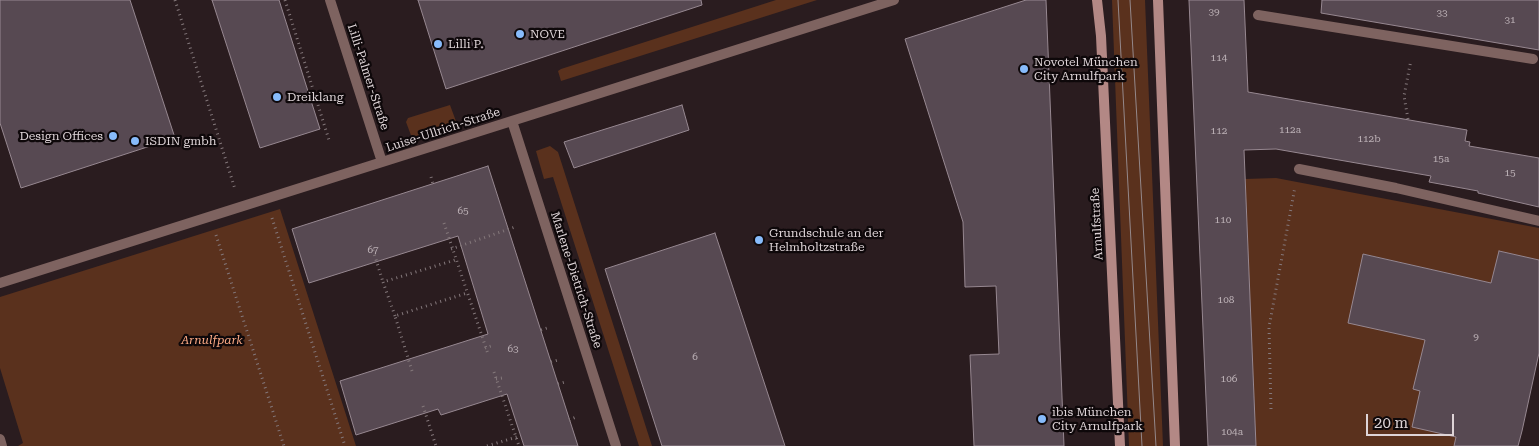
<!DOCTYPE html>
<meta charset="utf-8">
<style>
body{margin:0}
#map{position:relative;width:1539px;height:446px;overflow:hidden;background:#2a1c1f;font-family:"Roboto Serif",serif}
canvas{display:block}
.scale{position:absolute;left:1366px;top:414px;width:88px;height:22px;box-sizing:border-box;border:2px solid #ded4d7;border-top:0;padding-left:6px;font-size:15px;line-height:18px;white-space:nowrap;color:#ded4d7;-webkit-text-stroke:4px #0e080a;paint-order:stroke}
</style>
<div id="map">
<canvas width="1539" height="446"></canvas>
<div class="scale">20 m</div>
</div>
<script>
const g = document.querySelector('canvas').getContext('2d');
g.lineJoin = 'round';
function fillPath(path, color) { g.fillStyle = color; g.fill(path, 'evenodd'); }
const toPath = rows => new Path2D(rows.map(r => 'M' + r).join(''));
function stroke(path, color, width, dash) { g.strokeStyle = color; g.lineWidth = width; g.lineCap = dash ? 'butt' : 'round'; g.setLineDash(dash || []); g.stroke(path); }
function write(font, color, halo, rows, align = 'center') {
  g.font = font + ' "Roboto Serif",serif'; g.lineWidth = 4.5; g.setLineDash([]); g.textBaseline = 'middle'; g.strokeStyle = halo; g.fillStyle = color; for (const [text, x, y, turn = 0] of rows) {
    g.save(); g.translate(x, y); g.rotate((+turn || 0) * Math.PI / 180); g.textAlign = isNaN(turn) ? turn : align; if (halo) g.strokeText(text, 0, 0); g.fillText(text, 0, 0); g.restore();
  }
}
const green = toPath([
 [776,0,817,0,561,81,558,71,561,69],
 [1112,0,1145,0,1163,446,1129,446],
 [450,105,457,124,412,138,406,122,408,118],
 [550,146,558,152,652,446,639,446,553,177,544,179,536,151],
 [1276,178,1539,228,1539,260,1499,251,1491,283,1364,254,1476,351,1454,446,1256,446,1245,179],
 [280,209,356,446,18,446,23,443,0,368,0,297]
]);
const building = toPath([
 [0,0,130,0,175,138,21,188,0,123,0,0],
 [212,0,279,0,320,129,260,148,212,0],
 [418,0,701,0,702,5,446,89,418,0],
 [1026,0,1046,0,1064,446,974,446,970,355,999,354,996,286,965,287,963,222,905,39,1026,0],
 [1189,0,1244,0,1248,92,1467,130,1465,141,1470,142,1469,146,1539,158,1539,207,1478,193,1478,191,1429,182,1431,176,1276,149,1244,150,1256,446,1208,446,1189,0],
 [1322,0,1539,0,1539,50,1321,13,1322,0],
 [682,105,689,130,574,168,564,142,682,105],
 [488,166,578,446,524,446,507,394,441,415,438,409,356,435,340,381,488,334,458,236,309,283,292,229,488,166],
 [715,233,785,446,662,446,605,269,715,233],
 [1499,251,1539,260,1539,353,1522,431,1518,446,1454,446,1456,437,1412,427,1420,391,1413,389,1425,340,1348,323,1363,254,1491,283,1499,251]
]);
const path = toPath([
 [175,0,235,189],
 [285,0,329,140],
 [1408,119,1404,96,1411,60],
 [431,177,433,184],
 [272,218,345,446],
 [444,223,488,354],
 [216,235,284,446],
 [451,249,515,227],
 [373,250,383,282],
 [395,316,383,282,455,260],
 [541,330,547,328],
 [485,348,491,346],
 [551,362,558,360],
 [412,371,395,316,467,293],
 [494,372,519,446],
 [496,379,502,378],
 [558,384,565,382],
 [423,406,436,446],
 [1271,409,1269,327,1295,187],
 [569,420,576,417],
 [487,446,520,436]
]);
const service = toPath([
 [1258,15,1533,59],
 [1299,169,1396,188,1539,221]
]);
const minor = toPath([
 [330,0,382,162],
 [512,121,616,446],
 [0,283,894,0],
 [0,439,2,446]
]);
const secondary = toPath([
 [1097,0,1101,36,1120,446],
 [1158,0,1175,446]
]);
const tram = toPath([
 [1118,0,1142,446],
 [1130,0,1156,446]
]);
const markers = [
 [520,34,5,"#87bbfb"],
 [438,44,5,"#87bbfb"],
 [1024,69,5,"#87bbfb"],
 [277,97,5,"#87bbfb"],
 [113,136,5,"#87bbfb"],
 [135,141,5,"#87bbfb"],
 [759,240,5,"#87bbfb"],
 [1042,419,5,"#87bbfb"]
];
const numberNames = [
 ["39",1214,12],
 ["33",1442,13],
 ["31",1510,20],
 ["114",1219,58],
 ["112a",1290,130],
 ["112",1219,131],
 ["112b",1369,139],
 ["15a",1441,159],
 ["15",1510,173],
 ["65",463,211],
 ["110",1223,220],
 ["67",373,250],
 ["108",1226,300],
 ["9",1476,337],
 ["63",513,349],
 ["6",695,357],
 ["106",1229,379],
 ["104a",1232,432]
];
const poiNames = [
 ["NOVE",530,34],
 ["Lilli P.",448,44],
 ["Novotel München",1034,62],
 ["City Arnulfpark",1034,76],
 ["Dreiklang",287,97],
 ["Design Offices",103,136,"right"],
 ["ISDIN gmbh",145,141],
 ["Grundschule an der",769,233],
 ["Helmholtzstraße",769,247],
 ["ibis München",1052,412],
 ["City Arnulfpark",1052,426]
];
const streetNames = [
 ["Lilli-Palmer-Straße",368,77,72],
 ["Luise-Ullrich-Straße",443,130,-18],
 ["Arnulfstraße",1097,224,-93],
 ["Marlene-Dietrich-Straße",576,280,72]
];
const parkNames = [
 ["Arnulfpark",212,340]
];
fillPath(green, '#5a311d');
fillPath(building, '#574952');
stroke(building, '#978891', 1);
stroke(path, '#84787b', 3, [1, 4]);
stroke(service, '#7e6360', 10);
stroke(minor, '#7e6360', 10);
stroke(secondary, '#b38885', 10);
stroke(tram, '#94888b', 1);
for (const [x, y, r, color] of markers) { const dot = new Path2D(); dot.arc(x, y, r, 0, 2 * Math.PI); g.fillStyle = color; g.fill(dot); stroke(dot, '#0e080a', 2); }
write('10px', '#bcb1b6', null, numberNames);
write('12px', '#ded4d7', '#0e080a', poiNames, 'left');
write('12px', '#ded4d7', '#0e080a', streetNames);
write('italic 12px', '#fcaa85', '#0e080a', parkNames);
</script>
